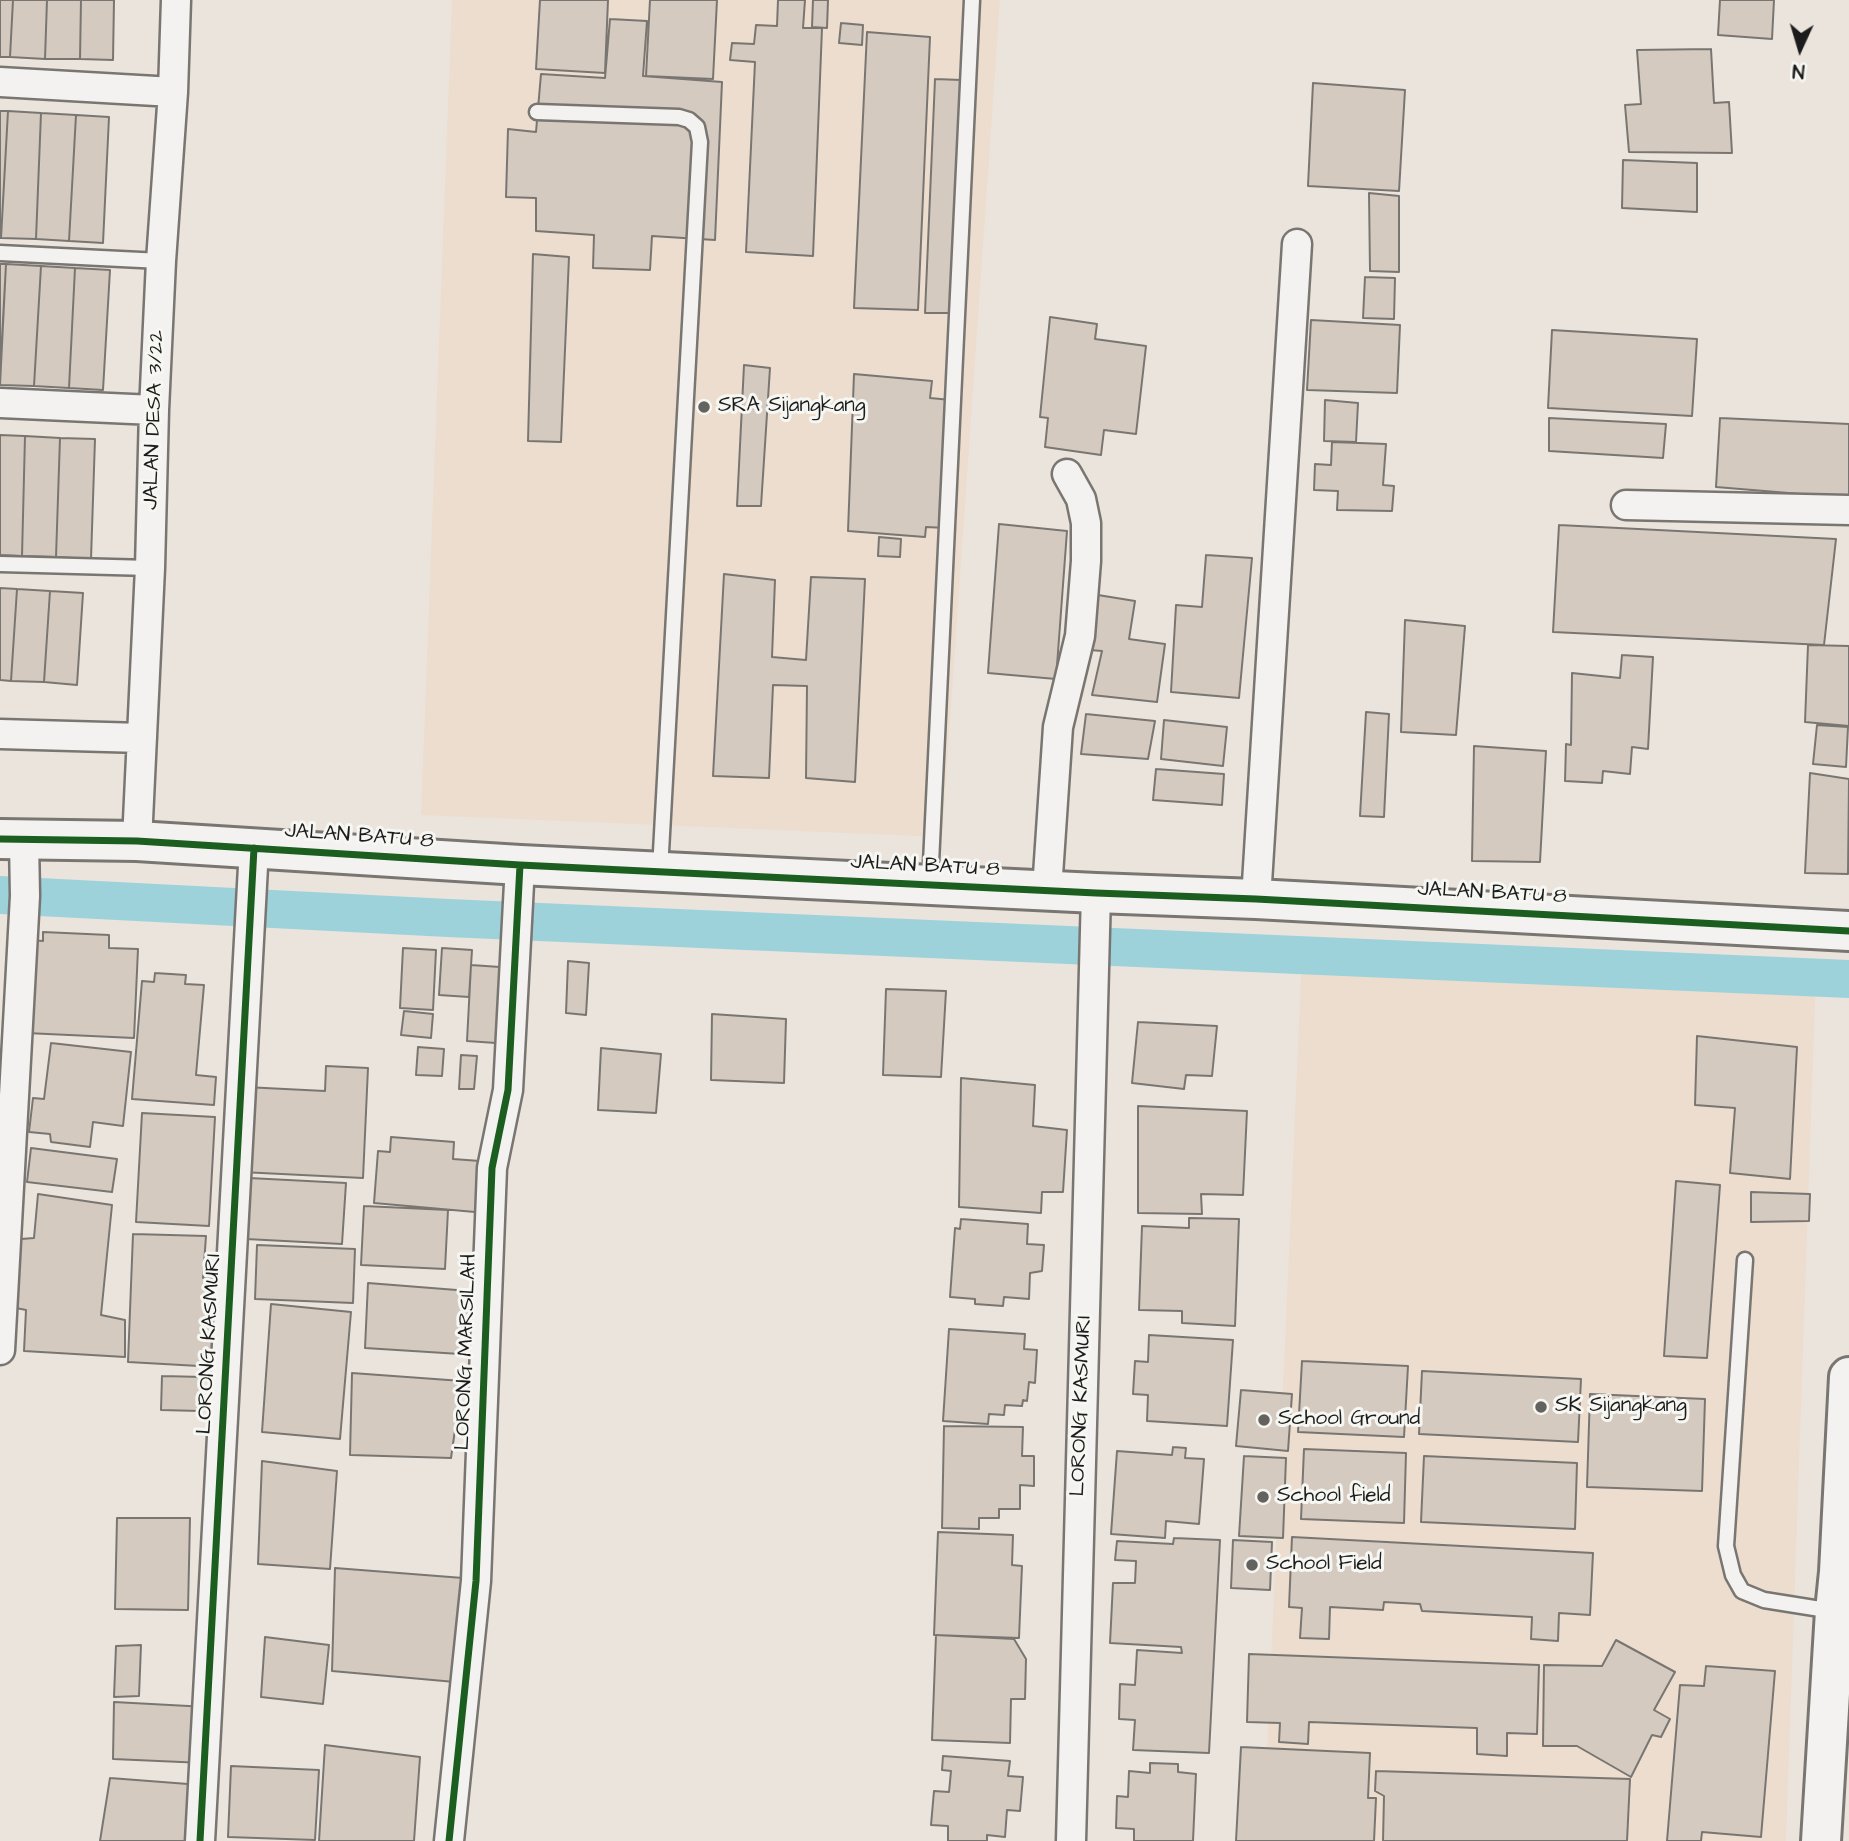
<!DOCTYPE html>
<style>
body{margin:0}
#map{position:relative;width:1849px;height:1841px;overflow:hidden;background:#ebe4dc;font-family:"Architects Daughter",sans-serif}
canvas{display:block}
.north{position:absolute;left:1765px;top:14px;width:70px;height:70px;-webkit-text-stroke:5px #f6f6f2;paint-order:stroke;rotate:184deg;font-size:19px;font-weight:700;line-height:28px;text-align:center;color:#1c1c1c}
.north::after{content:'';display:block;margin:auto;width:24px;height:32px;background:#1c1c1c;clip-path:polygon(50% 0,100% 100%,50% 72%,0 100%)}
</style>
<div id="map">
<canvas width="1849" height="1841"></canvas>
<div class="north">N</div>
</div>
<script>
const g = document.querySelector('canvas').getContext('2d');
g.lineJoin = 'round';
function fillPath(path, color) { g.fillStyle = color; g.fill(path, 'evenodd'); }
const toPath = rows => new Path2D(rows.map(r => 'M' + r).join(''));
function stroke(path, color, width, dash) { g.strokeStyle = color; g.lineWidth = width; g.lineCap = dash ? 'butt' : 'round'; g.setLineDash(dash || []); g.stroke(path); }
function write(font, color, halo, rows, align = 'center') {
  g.font = font + ' "Architects Daughter",sans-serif'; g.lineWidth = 6; g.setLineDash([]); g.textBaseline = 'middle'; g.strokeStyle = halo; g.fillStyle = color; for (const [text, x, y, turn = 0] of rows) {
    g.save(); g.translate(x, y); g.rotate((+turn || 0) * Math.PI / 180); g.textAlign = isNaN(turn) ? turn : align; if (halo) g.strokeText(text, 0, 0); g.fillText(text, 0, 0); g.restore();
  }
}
const built = toPath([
 [452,0,1000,0,942,837,421,815],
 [1302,956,1816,973,1786,1841,1263,1841]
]);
const canal = toPath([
 [0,895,448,918,1849,979]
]);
const building = toPath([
 [0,0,13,0,10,57,0,57,0,0],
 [13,0,47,0,45,59,10,57,13,0],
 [47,0,81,0,80,59,45,59,47,0],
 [81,0,114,0,113,60,80,59,81,0],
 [540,0,608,0,605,73,536,69,540,0],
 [650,0,717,0,713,79,646,76,650,0],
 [778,0,805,0,803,28,822,28,813,256,746,252,755,62,730,60,732,43,754,44,756,25,777,26,778,0],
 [813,0,828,0,827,28,812,27,813,0],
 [1720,0,1774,0,1772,39,1718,35,1720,0],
 [610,19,647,21,643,76,722,82,715,240,652,236,650,270,593,268,594,235,536,231,536,198,506,197,508,129,536,132,541,74,605,78,610,19],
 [841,23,863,25,862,45,839,43,841,23],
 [867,32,930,37,918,310,854,308,867,32],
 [1711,49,1714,103,1729,102,1732,153,1629,152,1625,105,1641,104,1637,50,1711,49],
 [935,79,961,80,951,313,925,313,935,79],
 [1313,83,1405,90,1399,191,1308,186,1313,83],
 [0,111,8,111,1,238,0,238,0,111],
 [8,111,41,113,36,239,1,238,8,111],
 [41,113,76,115,69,241,36,239,41,113],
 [76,115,109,117,103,243,69,241,76,115],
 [1623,160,1697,163,1697,212,1622,208,1623,160],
 [1369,193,1399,196,1399,272,1370,271,1369,193],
 [533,254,569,257,561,442,528,441,533,254],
 [0,264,6,264,0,375,0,264],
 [6,264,41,266,34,386,0,385,6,264],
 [41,266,75,268,69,388,34,386,41,266],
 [75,268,110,270,103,390,69,388,75,268],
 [1365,277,1395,278,1394,319,1363,318,1365,277],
 [1050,317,1097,324,1095,339,1146,346,1136,434,1104,430,1101,455,1045,447,1048,418,1040,417,1050,317],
 [1311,320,1400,325,1397,393,1307,390,1311,320],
 [1552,330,1697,339,1692,416,1548,408,1552,330],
 [744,365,770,368,761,506,737,506,744,365],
 [854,374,932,381,930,398,951,400,946,528,926,527,925,537,848,531,854,374],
 [1325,400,1358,403,1356,442,1324,441,1325,400],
 [1549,418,1666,424,1663,458,1549,451,1549,418],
 [1720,418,1849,424,1849,498,1716,487,1720,418],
 [0,435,25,436,22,556,0,555,0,435],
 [25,436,60,438,56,557,22,556,25,436],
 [60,438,95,439,91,559,56,557,60,438],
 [1332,442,1386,444,1383,485,1394,486,1392,511,1337,510,1338,491,1314,490,1315,464,1331,465,1332,442],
 [999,524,1067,531,1056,679,988,673,999,524],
 [1559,525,1836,539,1824,645,1553,632,1559,525],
 [879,537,901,539,900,557,878,556,879,537],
 [1206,555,1252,558,1239,698,1171,692,1176,605,1202,607,1206,555],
 [724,574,775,580,772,657,806,660,811,577,865,579,855,782,806,778,807,686,773,685,769,778,713,776,724,574],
 [0,588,17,589,11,681,0,680,0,588],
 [17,589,50,591,44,682,11,681,17,589],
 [50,591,83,593,77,685,44,682,50,591],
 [1098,595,1135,601,1129,639,1165,644,1157,702,1092,695,1102,651,1090,650,1098,595],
 [1405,620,1465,626,1456,735,1401,732,1405,620],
 [1808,645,1849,646,1849,726,1805,722,1808,645],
 [1622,655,1653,657,1648,749,1632,747,1630,774,1603,771,1602,783,1565,781,1566,744,1571,745,1572,673,1620,678,1622,655],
 [1366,712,1389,714,1384,817,1360,816,1366,712],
 [1086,714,1155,721,1148,759,1081,754,1086,714],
 [1164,720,1227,727,1223,766,1161,759,1164,720],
 [1817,725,1848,727,1846,767,1813,764,1817,725],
 [1474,746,1546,751,1540,862,1472,861,1474,746],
 [1156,769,1224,774,1222,805,1153,800,1156,769],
 [1810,773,1849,779,1848,874,1805,873,1810,773],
 [43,932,109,935,109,948,138,949,134,1038,26,1033,31,940,43,941,43,932],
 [403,948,436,950,433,1010,400,1008,403,948],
 [442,948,472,950,469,997,439,995,442,948],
 [568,961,589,963,586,1015,566,1013,568,961],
 [471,965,500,967,496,1043,467,1041,471,965],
 [155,973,186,975,185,984,204,985,196,1075,216,1077,214,1105,132,1099,142,981,154,982,155,973],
 [886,989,946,991,941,1077,883,1075,886,989],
 [404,1011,433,1014,431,1038,401,1035,404,1011],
 [712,1014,786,1019,784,1083,711,1080,712,1014],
 [1138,1022,1217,1026,1212,1076,1186,1075,1184,1089,1132,1083,1138,1022],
 [1697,1036,1797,1047,1790,1179,1730,1173,1735,1108,1695,1105,1697,1036],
 [51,1043,131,1052,123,1126,93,1122,90,1147,51,1142,50,1134,29,1132,33,1098,44,1099,51,1043],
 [418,1047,444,1049,442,1076,416,1075,418,1047],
 [601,1048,661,1054,656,1113,598,1110,601,1048],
 [461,1055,477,1056,474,1089,459,1089,461,1055],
 [326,1066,368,1068,363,1178,241,1172,245,1087,325,1091,326,1066],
 [961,1078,1035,1085,1033,1126,1067,1130,1063,1192,1042,1192,1041,1213,959,1207,961,1078],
 [1138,1106,1247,1111,1243,1195,1201,1194,1202,1214,1138,1213,1138,1106],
 [142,1113,215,1117,209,1226,136,1222,142,1113],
 [391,1137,454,1142,453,1159,480,1161,475,1212,374,1203,378,1151,390,1152,391,1137],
 [31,1148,117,1159,112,1192,27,1182,31,1148],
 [249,1178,346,1183,342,1244,246,1239,249,1178],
 [1676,1181,1720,1185,1707,1358,1664,1356,1676,1181],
 [1751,1192,1810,1194,1809,1221,1751,1222,1751,1192],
 [38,1194,112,1205,101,1315,125,1320,125,1357,24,1351,26,1310,11,1307,21,1239,34,1238,38,1194],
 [364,1206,448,1210,445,1269,361,1265,364,1206],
 [1189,1218,1239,1219,1235,1326,1182,1323,1182,1311,1139,1310,1142,1226,1189,1228,1189,1218],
 [961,1219,1028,1224,1027,1244,1044,1245,1042,1271,1030,1273,1029,1299,1004,1297,1003,1306,975,1304,975,1299,950,1297,955,1228,960,1229,961,1219],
 [133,1234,206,1236,203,1278,224,1279,217,1367,128,1362,133,1234],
 [257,1245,355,1249,353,1303,255,1299,257,1245],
 [368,1283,482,1292,476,1355,365,1348,368,1283],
 [271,1304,351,1312,340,1439,262,1432,271,1304],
 [949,1329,1025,1334,1024,1349,1037,1350,1035,1383,1029,1382,1027,1401,1023,1400,1022,1406,1005,1405,1004,1415,989,1414,988,1424,943,1421,949,1329],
 [1149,1335,1233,1340,1227,1426,1147,1421,1148,1395,1133,1394,1135,1361,1148,1362,1149,1335],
 [1302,1361,1408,1366,1404,1437,1298,1432,1302,1361],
 [1422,1371,1581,1379,1578,1442,1419,1434,1422,1371],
 [352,1373,462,1381,451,1458,350,1455,352,1373],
 [162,1376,203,1377,200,1411,161,1410,162,1376],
 [1241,1390,1292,1394,1288,1451,1236,1446,1241,1390],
 [1590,1394,1705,1399,1702,1491,1587,1487,1590,1394],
 [944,1426,1023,1427,1022,1456,1034,1456,1034,1486,1020,1485,1020,1509,999,1509,999,1518,979,1518,979,1529,942,1528,944,1426],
 [1173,1447,1186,1448,1185,1458,1204,1459,1199,1524,1166,1521,1165,1538,1111,1534,1117,1451,1172,1455,1173,1447],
 [1304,1449,1406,1453,1404,1523,1301,1519,1304,1449],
 [1244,1456,1286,1458,1283,1538,1239,1536,1244,1456],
 [1424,1456,1577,1463,1575,1529,1421,1522,1424,1456],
 [262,1461,337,1471,330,1569,258,1564,262,1461],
 [117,1518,190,1518,188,1610,115,1609,117,1518],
 [938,1532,1013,1535,1012,1565,1022,1566,1019,1638,934,1635,938,1532],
 [1292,1537,1593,1553,1590,1615,1559,1613,1558,1641,1531,1639,1532,1617,1422,1611,1420,1604,1384,1602,1383,1610,1330,1607,1329,1639,1300,1638,1302,1608,1289,1607,1292,1537],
 [1174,1538,1220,1540,1209,1753,1133,1750,1135,1720,1119,1719,1120,1684,1135,1685,1137,1650,1182,1653,1181,1647,1110,1643,1113,1583,1135,1583,1136,1561,1115,1560,1117,1541,1173,1544,1174,1538],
 [1233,1540,1272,1542,1270,1590,1231,1588,1233,1540],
 [335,1568,463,1578,455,1682,332,1671,335,1568],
 [936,1635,1014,1639,1026,1659,1025,1699,1011,1699,1010,1743,932,1740,936,1635],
 [265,1637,329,1645,323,1704,261,1697,265,1637],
 [1616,1640,1675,1672,1654,1710,1670,1719,1661,1737,1652,1735,1631,1777,1577,1746,1543,1746,1544,1665,1602,1666,1616,1640],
 [141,1645,139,1696,114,1697,116,1646,141,1645],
 [1249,1654,1539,1665,1537,1734,1507,1733,1507,1756,1477,1754,1477,1728,1309,1722,1308,1744,1279,1742,1280,1723,1247,1722,1249,1654],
 [1706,1666,1775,1671,1761,1837,1702,1832,1701,1841,1667,1841,1680,1685,1704,1686,1706,1666],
 [114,1702,207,1707,204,1763,113,1759,114,1702],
 [325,1745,420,1757,414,1841,319,1841,325,1745],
 [1241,1747,1370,1753,1368,1798,1376,1798,1374,1841,1236,1841,1241,1747],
 [943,1756,1010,1761,1008,1776,1023,1777,1020,1811,1007,1810,1005,1837,987,1835,987,1841,948,1841,948,1826,931,1825,934,1791,949,1792,951,1771,942,1770,943,1756],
 [1150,1763,1178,1764,1178,1772,1196,1774,1193,1841,1134,1841,1134,1829,1116,1828,1117,1796,1128,1797,1129,1771,1150,1773,1150,1763],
 [231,1766,319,1770,315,1840,228,1837,231,1766],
 [1376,1771,1630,1779,1627,1841,1383,1841,1384,1796,1375,1791,1376,1771],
 [110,1778,214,1786,206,1841,100,1841,110,1778]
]);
const lane = toPath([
 [537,112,679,117,689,120,697,127,700,142,660,870],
 [0,253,161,261],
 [0,564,150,568],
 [930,884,972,0],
 [1745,1260,1726,1546,1733,1575,1742,1591,1764,1600,1833,1611]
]);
const street = toPath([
 [0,82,173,92],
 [0,403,154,410],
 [1626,505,1849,510],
 [0,734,142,738],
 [137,841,150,568,154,410,161,261,173,92,176,0],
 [1047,890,1058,727,1080,636,1086,561,1086,523,1081,499,1067,474],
 [1256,899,1297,244],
 [0,1350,25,896,24,840],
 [200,1841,254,848],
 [449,1841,476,1581,492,1168,508,1090,520,865],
 [1071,1841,1096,893]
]);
const secondary = toPath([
 [0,839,137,841,520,865,1096,893,1256,899,1849,931],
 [1821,1841,1835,1611,1839,1572,1849,1377]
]);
const cycleway = toPath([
 [0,839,137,841,520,865,1096,893,1256,899,1849,931],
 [200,1841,254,848],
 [449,1841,476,1581,492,1168,508,1090,520,865]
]);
const markers = [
 [704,407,7,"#64625f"],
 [1541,1407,7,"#64625f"],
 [1264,1420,7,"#64625f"],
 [1263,1497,7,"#64625f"],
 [1252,1565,7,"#64625f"]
];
const poiNames = [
 ["SRA Sijangkang",718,407],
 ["SK Sijangkang",1555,1407],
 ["School Ground",1278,1420],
 ["School field",1277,1497],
 ["School Field",1266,1565]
];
const streetNames = [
 ["JALAN DESA 3/22",155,420,-88],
 ["JALAN BATU 8",359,837,4],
 ["JALAN BATU 8",925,867,3],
 ["JALAN BATU 8",1492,894,3],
 ["LORONG KASMURI",210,1344,-87],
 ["LORONG MARSILAH",467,1352,-88],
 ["LORONG KASMURI",1082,1406,-88]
];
fillPath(built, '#ecddce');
stroke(canal, '#9dd2db', 38);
fillPath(building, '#d5cac0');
stroke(building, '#797672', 2);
stroke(lane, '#797672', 19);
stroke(street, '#797672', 33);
stroke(secondary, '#797672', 44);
stroke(lane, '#f4f2f0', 14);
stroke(street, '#f4f2f0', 28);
stroke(secondary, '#f4f2f0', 38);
stroke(cycleway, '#1b5e20', 7);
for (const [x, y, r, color] of markers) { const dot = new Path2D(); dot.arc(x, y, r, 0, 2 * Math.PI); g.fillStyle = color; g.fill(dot); stroke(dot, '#f6f6f2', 2.5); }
write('21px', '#1c1c1c', '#f6f6f2', poiNames, 'left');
write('21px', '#1c1c1c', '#f6f6f2', streetNames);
</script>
